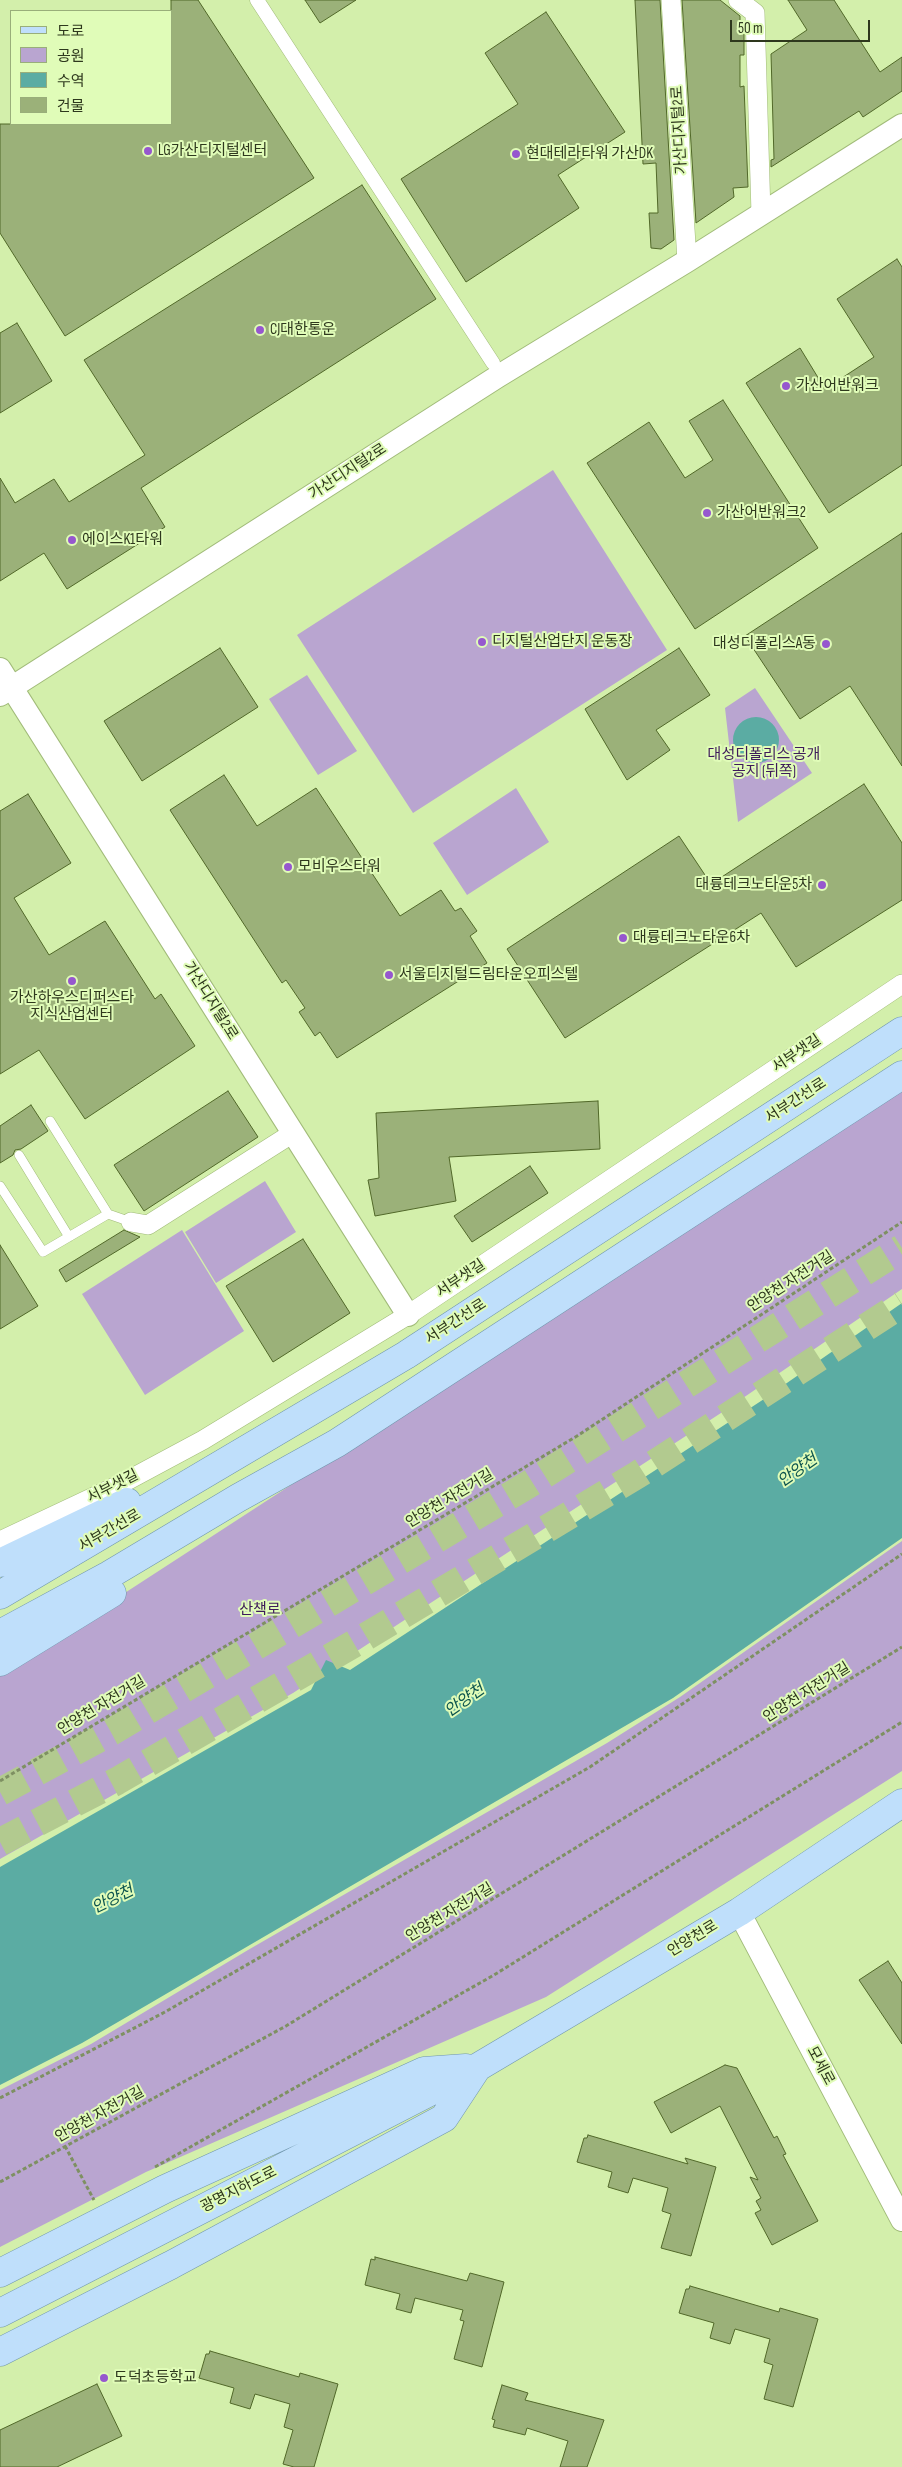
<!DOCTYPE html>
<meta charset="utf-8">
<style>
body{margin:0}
#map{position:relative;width:902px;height:2467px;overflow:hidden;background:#d3efab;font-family:"Sofia Sans Condensed","Noto Sans KR",sans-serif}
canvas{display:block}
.legend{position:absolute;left:10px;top:10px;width:162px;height:115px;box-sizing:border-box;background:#e0fcb8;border:1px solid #99ae7a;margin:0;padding:6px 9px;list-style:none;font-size:15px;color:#2e381d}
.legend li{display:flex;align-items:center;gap:10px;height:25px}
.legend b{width:25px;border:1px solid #99ae7a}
.scale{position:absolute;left:730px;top:20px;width:140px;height:22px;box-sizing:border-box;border:2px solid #2e381d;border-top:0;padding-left:6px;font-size:15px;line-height:18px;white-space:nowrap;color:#2e381d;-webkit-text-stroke:4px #e0fcb8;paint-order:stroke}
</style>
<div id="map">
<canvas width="902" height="2467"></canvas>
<ul class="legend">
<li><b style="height:6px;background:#bfdffb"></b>도로</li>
<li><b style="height:14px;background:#b9a5d0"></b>공원</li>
<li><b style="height:14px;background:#5baca3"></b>수역</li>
<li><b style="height:14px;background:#9bb179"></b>건물</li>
</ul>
<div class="scale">50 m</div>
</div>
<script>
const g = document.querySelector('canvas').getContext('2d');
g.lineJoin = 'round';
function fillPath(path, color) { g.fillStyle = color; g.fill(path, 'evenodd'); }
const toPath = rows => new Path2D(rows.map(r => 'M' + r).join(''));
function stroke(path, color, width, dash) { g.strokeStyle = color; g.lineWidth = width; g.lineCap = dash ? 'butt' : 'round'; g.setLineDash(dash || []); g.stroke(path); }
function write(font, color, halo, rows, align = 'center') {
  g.font = font + ' "Sofia Sans Condensed","Noto Sans KR",sans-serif'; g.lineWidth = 4; g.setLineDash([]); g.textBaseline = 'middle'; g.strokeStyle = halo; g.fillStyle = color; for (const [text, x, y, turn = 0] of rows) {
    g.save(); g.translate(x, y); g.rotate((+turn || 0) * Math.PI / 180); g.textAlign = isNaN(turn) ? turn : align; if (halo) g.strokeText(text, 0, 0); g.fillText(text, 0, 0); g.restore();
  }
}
const green = toPath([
 [553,470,667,650,413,813,297,635],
 [307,675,357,751,318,775,269,699],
 [755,688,812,773,738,822,725,708],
 [516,788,549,842,467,895,433,843],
 [902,1088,902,1289,724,1411,293,1693,0,1859,0,1670,97,1611],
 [265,1181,296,1232,216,1283,185,1232],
 [182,1230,244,1331,145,1395,82,1294],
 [902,1541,902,1771,546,1997,146,2172,0,2247,0,2090,91,2044,248,1950,607,1743,680,1697]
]);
const water = toPath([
 '733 740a23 23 0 1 1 46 0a23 23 0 1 1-46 0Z',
 [902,1303,902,1538,673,1698,82,2043,0,2085,0,1867,311,1690,326,1660,350,1670,761,1401]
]);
const building = toPath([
 [171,0,198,0,314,178,65,336,0,233,0,124,171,124,171,0],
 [305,0,356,0,320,23,305,0],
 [635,0,660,0,674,240,661,249,651,248,649,213,658,213,656,163,643,164,635,0],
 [682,0,720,0,740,16,740,29,744,29,744,55,740,55,740,87,744,86,748,187,733,188,734,197,696,223,682,0],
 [788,0,834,0,880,72,902,57,902,91,863,117,859,111,771,167,771,160,774,159,771,54,807,30,788,0],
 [546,12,625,132,558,175,579,208,466,282,401,179,518,104,485,53,546,12],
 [362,185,436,299,141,488,165,527,67,589,44,553,0,581,0,478,15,503,54,479,69,502,145,455,84,360,362,185],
 [897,259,902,267,902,465,829,513,746,383,800,348,825,389,874,357,837,299,897,259],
 [17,323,52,381,0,413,0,333,17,323],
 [723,400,818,548,695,629,587,463,649,422,685,478,713,460,689,421,723,400],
 [902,533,902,766,850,686,800,719,745,636,902,533],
 [220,648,258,707,142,781,104,721,220,648],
 [679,648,710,695,656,730,670,750,627,780,585,709,679,648],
 [224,775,257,826,316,788,400,916,441,890,455,911,461,908,477,931,470,936,487,963,337,1058,320,1032,315,1036,299,1012,305,1008,286,980,282,983,170,810,224,775],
 [864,784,902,843,902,900,796,967,761,913,565,1038,507,949,679,836,711,884,864,784],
 [28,794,71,863,14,898,49,955,105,921,155,999,161,994,195,1046,85,1119,39,1050,0,1074,0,811,28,794],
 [228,1091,258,1137,144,1211,114,1165,228,1091],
 [598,1101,600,1149,449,1157,456,1201,375,1216,368,1180,379,1178,376,1113,598,1101],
 [31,1105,48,1131,21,1149,15,1150,13,1155,0,1163,0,1126,31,1105],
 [530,1166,548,1193,472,1242,454,1216,530,1166],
 [124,1230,140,1237,66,1282,59,1270,124,1230],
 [303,1239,350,1313,273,1362,226,1286,303,1239],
 [0,1245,38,1306,0,1329,0,1245],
 [888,1961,902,1983,902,2044,859,1980,888,1961],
 [725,2065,737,2068,774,2138,777,2136,786,2154,783,2155,818,2221,772,2245,755,2213,761,2210,756,2201,761,2198,750,2177,758,2180,720,2106,671,2133,654,2102,725,2065],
 [588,2135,688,2164,685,2158,716,2167,691,2256,661,2248,671,2214,662,2211,668,2188,633,2178,628,2193,608,2187,612,2172,577,2162,584,2138,587,2138,588,2135],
 [375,2257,467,2281,470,2273,504,2282,482,2367,454,2359,464,2321,460,2320,463,2310,415,2298,411,2313,396,2309,400,2294,365,2285,371,2259,375,2260,375,2257],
 [690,2286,779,2312,780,2308,818,2319,793,2407,764,2399,773,2365,764,2362,770,2339,735,2329,730,2344,710,2338,714,2323,679,2313,686,2289,689,2289,690,2286],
 [210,2351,299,2377,300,2373,338,2384,314,2467,294,2467,283,2464,293,2430,284,2427,290,2404,255,2394,250,2409,230,2403,234,2388,199,2378,206,2354,209,2354,210,2351],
 [97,2384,122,2436,57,2467,0,2467,0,2430,97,2384],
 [502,2385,528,2393,525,2400,604,2420,587,2467,560,2467,568,2441,527,2428,525,2435,493,2427,495,2420,492,2419,502,2385]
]);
const trunkTunnel = toPath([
 [0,1792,111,1732,526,1486,902,1248],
 [0,1842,117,1781,355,1643,637,1475,902,1304]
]);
const path = toPath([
 [0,1781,577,1436,902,1222],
 [0,2098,165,2012,590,1767,902,1554],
 [65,2146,94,2200],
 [155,2167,494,1975,902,1722],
 [0,2182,286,2026,902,1647]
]);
const service = toPath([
 [19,1155,69,1237],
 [0,1186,43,1252,108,1214,50,1121],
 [108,1214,131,1222]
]);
const pedestrian = toPath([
 [257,0,493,363]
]);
const minor = toPath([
 [671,0,687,261],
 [738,0,755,13,761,214],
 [131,1222,148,1225,293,1133],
 [0,1541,121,1484,203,1440,408,1315,902,984]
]);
const tertiary = toPath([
 [0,669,408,1315],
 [0,695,497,377,687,261,902,125],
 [739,1912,902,2220]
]);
const primary = toPath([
 [0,1563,127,1502],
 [0,1595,406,1355,902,1031],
 [0,1634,109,1575,238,1498,337,1443,902,1075],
 [0,1662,112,1593],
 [0,2273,165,2189,424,2071,466,2068],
 [0,2313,478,2067,739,1912,902,1803],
 [0,2352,171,2265,444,2118,477,2068]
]);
const markers = [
 [148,151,5,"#9658ce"],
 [516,154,5,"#9658ce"],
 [260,330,5,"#9658ce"],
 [786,386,5,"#9658ce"],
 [707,513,5,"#9658ce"],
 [72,540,5,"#9658ce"],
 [482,642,5,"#9658ce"],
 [826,644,5,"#9658ce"],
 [288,867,5,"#9658ce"],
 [822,885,5,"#9658ce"],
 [623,938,5,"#9658ce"],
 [389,975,5,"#9658ce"],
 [72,981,5,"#9658ce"],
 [104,2378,5,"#9658ce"]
];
const streetNames = [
 ["가산디지털2로",680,130,-93],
 ["가산디지털2로",348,472,-33],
 ["가산디지털2로",210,1001,58],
 ["서부샛길",797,1054,-34],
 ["서부간선로",796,1101,-33],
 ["서부샛길",461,1279,-34],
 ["안양천 자전거길",791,1282,-33],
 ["서부간선로",456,1322,-33],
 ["서부샛길",113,1487,-27],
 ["안양천 자전거길",450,1499,-31],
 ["서부간선로",110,1531,-30],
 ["안양천 자전거길",807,1693,-32],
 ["안양천 자전거길",102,1706,-31],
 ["안양천 자전거길",450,1913,-31],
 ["안양천로",693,1939,-31],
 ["모세로",820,2066,62],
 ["안양천 자전거길",100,2115,-29],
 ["광명지하도로",239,2190,-27]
];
const poiNames = [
 ["LG가산디지털센터",158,151],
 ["현대테라타워 가산DK",526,154],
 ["CJ대한통운",270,330],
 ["가산어반워크",796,386],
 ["가산어반워크2",717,513],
 ["에이스K1타워",82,540],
 ["디지털산업단지 운동장",492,642],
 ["대성디폴리스A동",816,644,"right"],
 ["모비우스타워",298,867],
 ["대륭테크노타운5차",812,885,"right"],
 ["대륭테크노타운6차",633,938],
 ["서울디지털드림타운오피스텔",399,975],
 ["가산하우스디퍼스타",72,998,"center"],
 ["지식산업센터",72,1015,"center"],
 ["도덕초등학교",114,2378]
];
const parkNames = [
 ["대성디폴리스 공개",764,755],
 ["공지 (뒤쪽)",764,772],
 ["산책로",260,1610]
];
const waterNames = [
 ["안양천",798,1471,-35],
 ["안양천",465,1701,-35],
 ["안양천",113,1900,-26]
];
fillPath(green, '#b9a5d0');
fillPath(water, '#5baca3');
fillPath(building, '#9bb179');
stroke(building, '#516829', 1);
stroke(trunkTunnel, '#b2ca8f', 28, [28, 14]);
stroke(service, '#a1bb79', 10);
stroke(pedestrian, '#a1bb79', 15);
stroke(minor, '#a1bb79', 20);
stroke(tertiary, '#a1bb79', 24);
stroke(primary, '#7096ac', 29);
stroke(path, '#7e9062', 3, [4, 2.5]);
stroke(service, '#fff', 9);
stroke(pedestrian, '#fff', 14);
stroke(minor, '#fff', 19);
stroke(tertiary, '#fff', 22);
stroke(primary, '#bfdffb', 28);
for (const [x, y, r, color] of markers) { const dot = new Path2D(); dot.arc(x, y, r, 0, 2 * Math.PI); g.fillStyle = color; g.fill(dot); stroke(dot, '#e0fcb8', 2); }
write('15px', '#2e381d', '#e0fcb8', streetNames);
write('15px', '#2e381d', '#e0fcb8', poiNames, 'left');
write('15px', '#3d1a5a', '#e0fcb8', parkNames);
write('italic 16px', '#0c544e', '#e0fcb8', waterNames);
</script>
